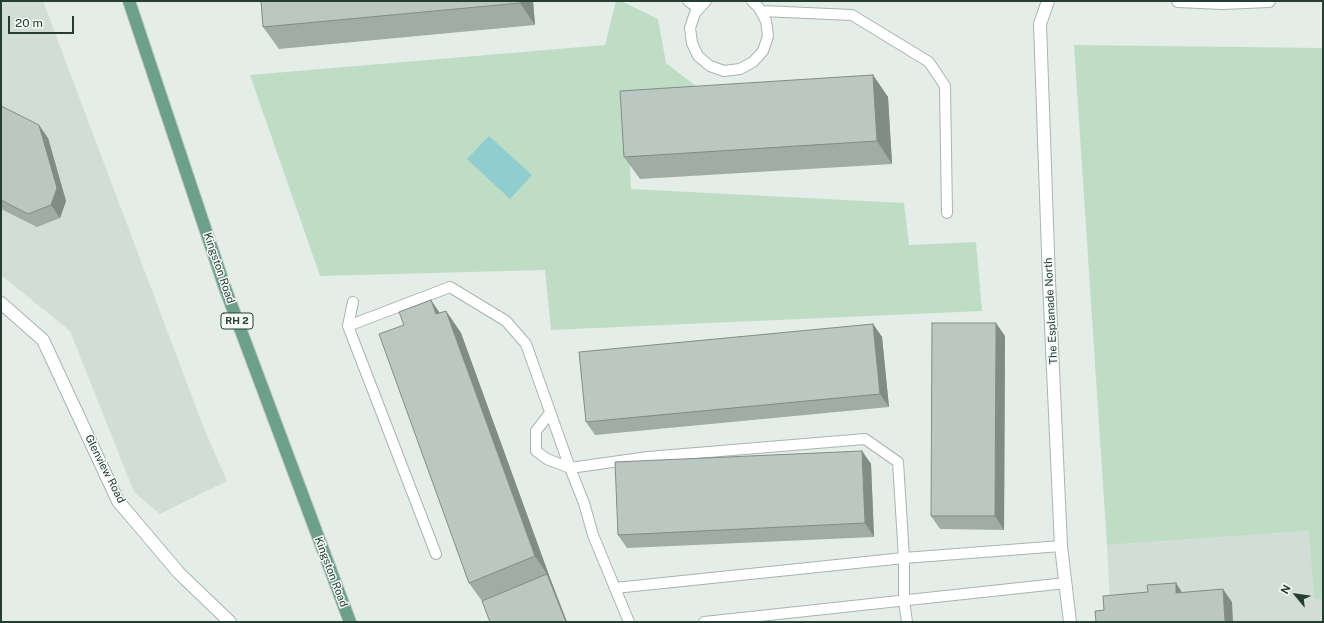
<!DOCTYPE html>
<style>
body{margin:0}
#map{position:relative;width:1324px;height:623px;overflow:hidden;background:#e5ede8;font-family:"Public Sans",sans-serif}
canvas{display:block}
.frame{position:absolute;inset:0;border:2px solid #253e34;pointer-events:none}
.north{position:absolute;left:1276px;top:575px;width:40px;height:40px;-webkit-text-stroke:3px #f5faf7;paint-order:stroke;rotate:299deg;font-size:11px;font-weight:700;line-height:16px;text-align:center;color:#253e34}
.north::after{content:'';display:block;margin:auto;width:14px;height:18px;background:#253e34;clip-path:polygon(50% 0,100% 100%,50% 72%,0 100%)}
.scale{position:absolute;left:8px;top:16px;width:66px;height:18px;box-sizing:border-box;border:2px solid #253e34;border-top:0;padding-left:5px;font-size:12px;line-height:14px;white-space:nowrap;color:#253e34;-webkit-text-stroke:3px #f5faf7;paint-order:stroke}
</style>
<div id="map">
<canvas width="1324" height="623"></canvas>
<div class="frame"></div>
<div class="north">N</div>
<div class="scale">20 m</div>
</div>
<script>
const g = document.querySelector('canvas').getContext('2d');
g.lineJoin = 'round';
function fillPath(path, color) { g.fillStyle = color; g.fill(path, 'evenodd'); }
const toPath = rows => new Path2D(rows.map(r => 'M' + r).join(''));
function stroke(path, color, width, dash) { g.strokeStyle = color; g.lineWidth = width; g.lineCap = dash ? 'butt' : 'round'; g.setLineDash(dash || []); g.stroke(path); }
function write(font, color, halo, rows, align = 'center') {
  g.font = font + ' "Public Sans",sans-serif'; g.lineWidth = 3; g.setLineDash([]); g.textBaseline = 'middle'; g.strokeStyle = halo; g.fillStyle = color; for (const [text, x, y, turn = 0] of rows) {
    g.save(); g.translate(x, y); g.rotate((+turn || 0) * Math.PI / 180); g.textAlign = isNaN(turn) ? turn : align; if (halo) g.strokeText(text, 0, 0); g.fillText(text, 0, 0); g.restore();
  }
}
const built = toPath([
 [1,1,43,1,203,426,227,481,160,514,134,492,70,331,1,275],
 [1310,531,1314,599,1323,599,1323,622,1111,622,1107,545]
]);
const green = toPath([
 [616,1,621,1,658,19,666,63,710,97,627,98,631,189,904,203,909,245,976,242,982,311,551,330,545,270,320,276,250,75,605,45],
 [1074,45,1323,48,1323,599,1314,599,1309,531,1107,545]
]);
const water = toPath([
 [489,136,532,175,510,199,467,159]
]);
const lane = toPath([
 [688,1,698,8],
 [706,1,695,13,690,28,692,43,698,56,710,66,724,71,740,69,753,62,763,51,768,36,766,21,759,8,752,1],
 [762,11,852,15,929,62,945,86,947,213],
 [353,302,348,326,436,554],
 [348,326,450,287,506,321,526,344,570,468],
 [550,413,536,431,536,451,547,459,570,468],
 [615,588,904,558,1061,546],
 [629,622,593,535,584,503,570,468,648,457,865,439,898,462,904,558,904,600,907,622],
 [704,622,1066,583]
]);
const street = toPath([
 [1048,1,1040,24,1049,281,1061,546,1070,622],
 [1,303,43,340,118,501,179,573,230,622]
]);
const secondary = toPath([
 [1178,1,1222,3,1269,1]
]);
const primary = toPath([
 [129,1,225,288,350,622]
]);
const wall = toPath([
 [261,1,533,1,535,25,279,49,263,27],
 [873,75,888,97,892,164,640,179,624,157],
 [1,106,48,138,66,201,60,218,37,227,1,209],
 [446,311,461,333,550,578,567,622,490,622,482,601,469,583,440,313],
 [873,324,882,337,889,407,595,435,586,422],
 [1005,336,1004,530,940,529,931,516],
 [862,451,871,464,874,537,627,548,618,535]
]);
const shadedWall = toPath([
 [520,1,533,1,535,25,520,3],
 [873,75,888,97,892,164,877,141],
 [39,125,48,138,66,201,60,218,51,205],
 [431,300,446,322,436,314],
 [446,311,461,333,550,578,567,622,566,622,547,574,535,556],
 [996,323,1005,336,1004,530,995,516],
 [873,324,882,337,889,407,880,394],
 [862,451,871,464,874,537,865,523],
 [1176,583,1185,597,1176,593],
 [1223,589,1232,602,1233,622,1225,622]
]);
const building = toPath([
 [261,1,520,1,520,3,263,27,261,1],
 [873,75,877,141,624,157,620,91,873,75],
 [1,106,39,125,57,188,51,205,28,214,1,200,1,106],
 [431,300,436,314,446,311,535,556,469,583,379,334,404,325,399,312,431,300],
 [932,323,996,323,995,516,931,516,932,323],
 [873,324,880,394,586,422,579,352,873,324],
 [862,451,865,523,618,535,615,462,862,451],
 [547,574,566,622,561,622,560,621,557,622,490,622,482,601,547,574],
 [1176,583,1176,593,1223,589,1225,622,1096,622,1095,611,1104,610,1103,596,1148,592,1147,585,1176,583]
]);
const shields = [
 [237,321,32]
];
const shieldNames = [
 ["RH 2",237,321]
];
const streetNames = [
 ["Kingston Road",219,268,71],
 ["The Esplanade North",1051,311,-93],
 ["Glenview Road",105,469,63],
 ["Kingston Road",331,572,69]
];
fillPath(built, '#d3ddd7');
fillPath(green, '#bfddc4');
fillPath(water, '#90cdcf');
stroke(lane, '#a8b5ae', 12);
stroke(street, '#a8b5ae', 14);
stroke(secondary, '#a4b8af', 14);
stroke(primary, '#c2c9c6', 14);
stroke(lane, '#fff', 10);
stroke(street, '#fff', 12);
stroke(secondary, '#fff', 12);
stroke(primary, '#6ca08c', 12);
fillPath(wall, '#a0aca6');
fillPath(shadedWall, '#828c87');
fillPath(building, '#bac8c1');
stroke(building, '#828c87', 1);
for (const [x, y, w] of shields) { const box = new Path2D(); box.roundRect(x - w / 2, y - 8, w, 16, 3); g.fillStyle = '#f5faf7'; g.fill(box); stroke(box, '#253e34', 1); }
write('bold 10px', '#253e34', null, shieldNames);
write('11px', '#253e34', '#f5faf7', streetNames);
</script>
